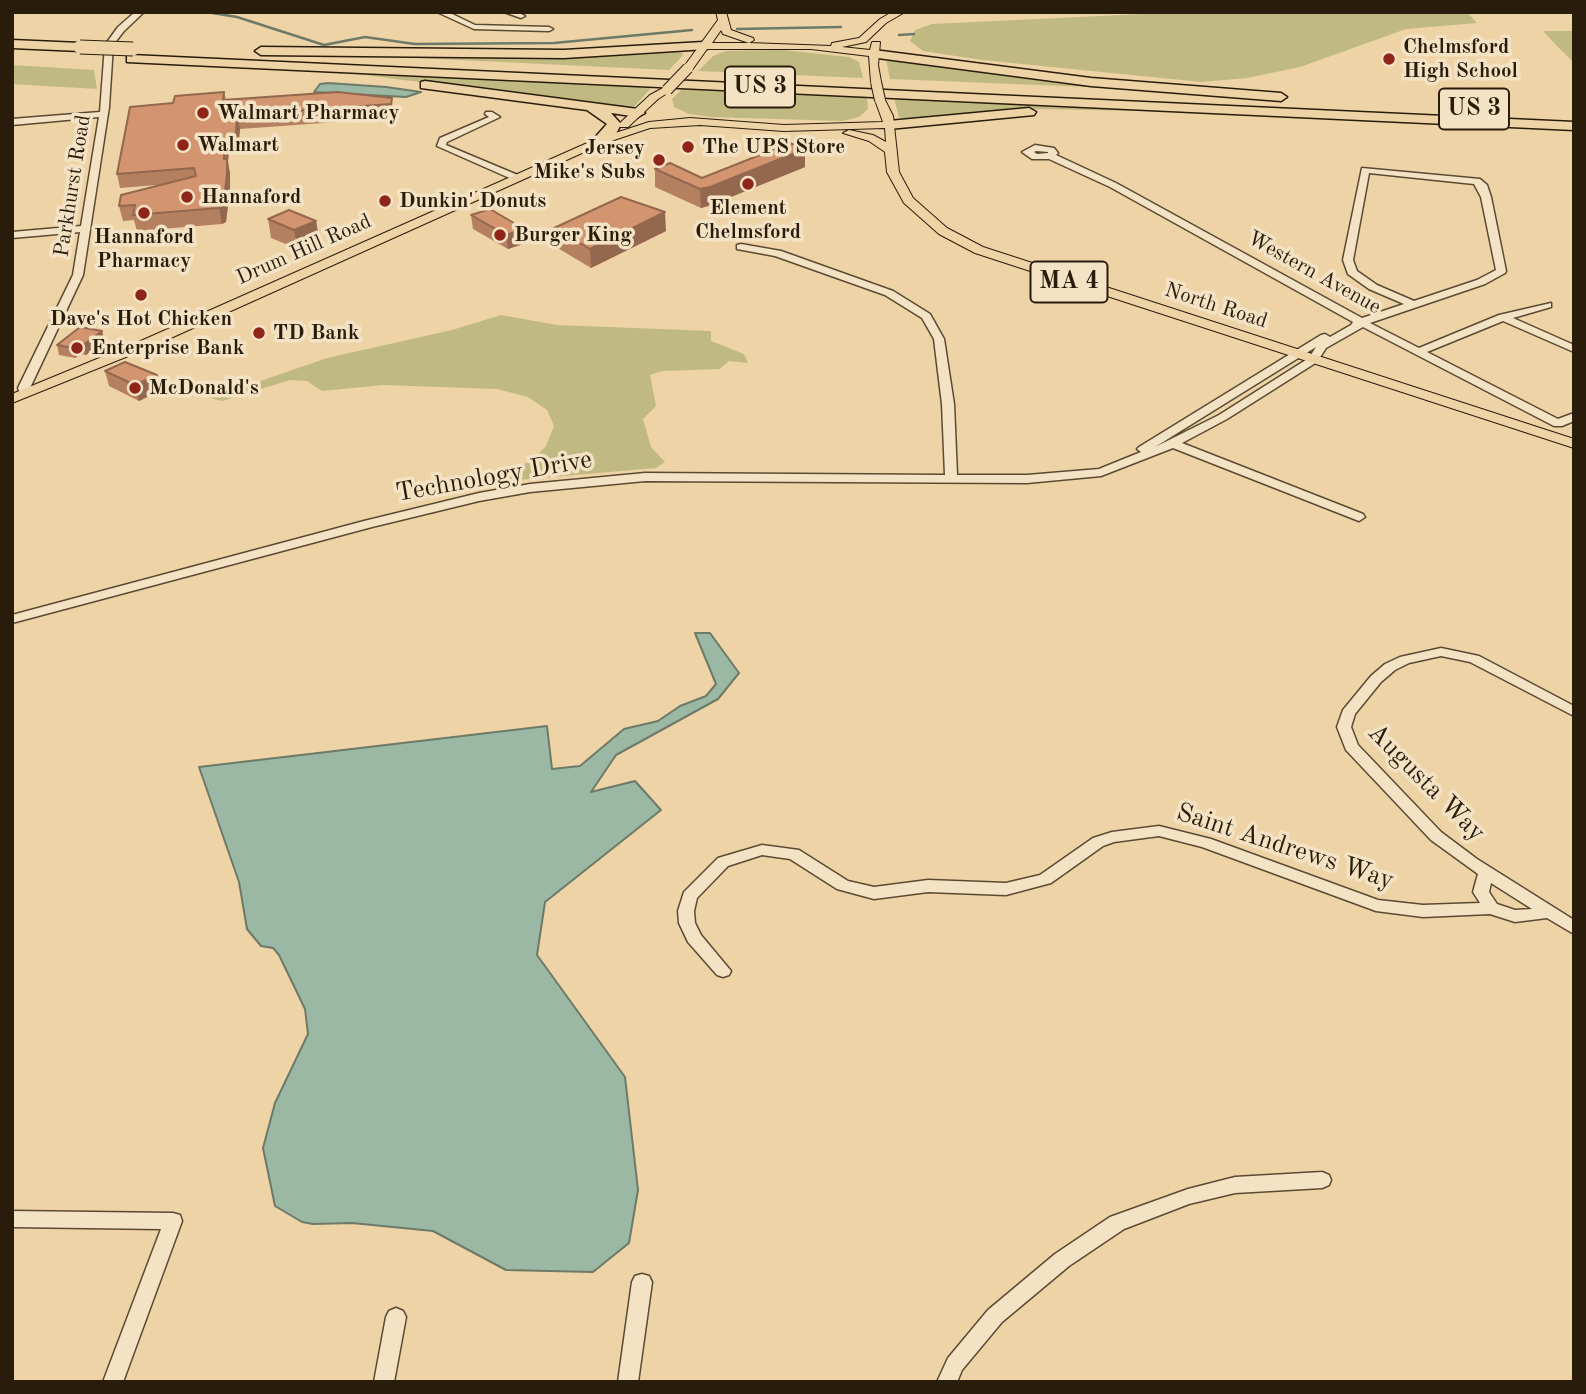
<!DOCTYPE html>
<style>
body{margin:0}
#map{position:relative;width:1586px;height:1394px;overflow:hidden;background:#eed3a6;font-family:"Old Standard TT",serif}
canvas{display:block}
.frame{position:absolute;inset:0;border:14px solid #2a1c0b;pointer-events:none}
</style>
<div id="map">
<canvas width="1586" height="1394"></canvas>
<div class="frame"></div>
</div>
<script>
const g = document.querySelector('canvas').getContext('2d');
g.lineJoin = 'round';
function fillPath(path, color) { g.fillStyle = color; g.fill(path, 'evenodd'); }
const toPath = rows => new Path2D(rows.map(r => 'M' + r).join(''));
function stroke(path, color, width, dash) { g.strokeStyle = color; g.lineWidth = width; g.lineCap = dash ? 'butt' : 'round'; g.setLineDash(dash || []); g.stroke(path); }
function write(font, color, halo, rows, align = 'center') {
  g.font = font + ' "Old Standard TT",serif'; g.lineWidth = 7; g.setLineDash([]); g.textBaseline = 'middle'; g.strokeStyle = halo; g.fillStyle = color; for (const [text, x, y, turn = 0] of rows) {
    g.save(); g.translate(x, y); g.rotate((+turn || 0) * Math.PI / 180); g.textAlign = isNaN(turn) ? turn : align; if (halo) g.strokeText(text, 0, 0); g.fillText(text, 0, 0); g.restore();
  }
}
const green = toPath([
 [1265,12,1467,12,1477,23,1406,29,1300,67,1247,78,1201,82,982,60,923,51,910,41,915,30,932,24,1163,13],
 [1543,31,1574,31,1574,63,1558,47],
 [783,50,849,57,859,62,863,78,698,71,713,56,726,51],
 [677,51,684,54,669,70,332,54,576,56],
 [886,59,1138,89,890,79],
 [12,65,94,70,97,89,12,84],
 [356,74,652,87,632,109],
 [682,89,867,97,868,109,859,117,843,121,711,117,689,114,674,107,672,99],
 [894,98,1193,112,1194,112,1034,109,906,120,899,117],
 [501,315,557,325,711,331,711,341,744,354,748,363,729,361,720,369,662,371,650,375,656,406,643,419,651,447,665,462,656,468,518,480,508,479,504,475,532,460,546,446,554,426,547,410,528,397,497,389,383,385,322,391,307,381,290,380,222,401,190,393,195,389,217,396,327,358,452,330]
]);
const water = toPath([
 [328,83,386,87,421,92,406,97,314,92,320,84,328,83],
 [695,633,710,633,739,673,718,699,616,755,591,792,635,781,661,810,545,902,537,955,625,1077,638,1190,629,1243,593,1272,506,1270,433,1231,352,1223,313,1224,302,1222,275,1206,263,1148,275,1103,308,1034,305,1009,279,955,273,948,261,946,247,929,239,882,199,767,547,726,552,769,580,766,624,729,658,721,680,706,706,696,716,684,695,633]
]);
const stream = toPath([
 [206,12,237,17,324,45,365,37,415,44,554,43,692,30],
 [737,29,841,27],
 [899,35,914,34]
]);
const minor = toPath([
 [135,12,144,12,124,31,113,45,109,107,83,275,30,388,31,394,25,397,21,396,18,388,73,275,80,232,12,238,12,232,81,226,99,117,12,125,12,119,100,112,105,45,118,27,135,12],
 [437,12,448,12,475,25,549,27,553,29,549,31,474,29,437,12],
 [504,12,517,12,525,16,521,18,504,12],
 [486,112,492,112,500,117,447,142,446,145,520,176,520,180,514,180,437,146,440,138,489,117,485,114,486,112],
 [1035,145,1054,148,1058,153,1056,155,1116,183,1362,318,1404,304,1369,289,1348,274,1343,260,1362,168,1480,179,1487,185,1491,197,1506,271,1505,273,1485,284,1370,323,1419,348,1499,315,1551,303,1551,307,1513,318,1574,345,1574,352,1503,321,1427,352,1558,419,1574,413,1574,421,1562,426,1554,426,1363,327,1326,348,1317,362,1227,419,1182,443,1363,514,1365,517,1359,521,1173,448,1101,476,1027,483,645,481,530,492,479,501,372,527,12,623,12,615,364,521,479,493,530,484,645,473,945,475,942,404,934,339,922,318,885,295,775,256,737,249,737,245,741,244,781,251,893,291,930,314,944,339,954,404,957,475,1027,475,1099,469,1141,452,1137,449,1139,447,1321,335,1325,334,1330,337,1351,325,1353,322,1110,187,1049,159,1032,159,1022,152,1035,145],
 [1036,151,1048,152,1048,153,1037,154,1034,152,1036,151],
 [1369,173,1474,184,1481,197,1496,270,1477,280,1414,301,1377,285,1357,271,1353,260,1369,173],
 [1316,347,1309,358,1219,415,1155,447,1316,347],
 [1441,648,1479,656,1574,706,1574,716,1470,662,1441,656,1409,663,1395,670,1381,682,1355,714,1351,727,1358,745,1441,832,1477,859,1574,920,1574,934,1547,918,1515,922,1490,914,1423,917,1376,911,1202,847,1159,836,1114,842,1103,846,1051,883,1006,895,928,892,874,899,837,889,790,859,762,855,728,866,697,898,694,911,695,923,701,935,731,971,729,975,723,977,717,975,688,942,679,923,678,911,684,892,718,858,762,845,799,850,848,881,874,887,928,880,1006,883,1040,875,1093,838,1112,832,1159,826,1211,839,1378,900,1423,905,1480,903,1473,892,1478,874,1431,840,1346,750,1337,727,1343,710,1371,676,1385,664,1400,657,1441,648],
 [1491,883,1532,909,1515,910,1497,904,1489,892,1491,883],
 [1322,1172,1329,1175,1331,1180,1329,1185,1322,1188,1235,1193,1189,1204,1124,1229,1069,1266,1002,1322,962,1370,957,1382,937,1382,948,1358,988,1310,1055,1254,1110,1217,1188,1189,1235,1177,1322,1172],
 [12,1211,173,1213,180,1215,182,1221,123,1382,103,1382,161,1229,12,1227,12,1211],
 [642,1274,649,1276,652,1282,638,1382,618,1382,632,1282,635,1276,642,1274],
 [396,1308,403,1311,406,1317,394,1382,374,1382,386,1317,389,1311,396,1308]
]);
const major = toPath([
 [716,12,726,12,731,30,753,38,754,40,749,43,831,46,832,43,859,38,880,19,892,12,905,12,886,23,866,42,842,47,870,50,872,42,880,42,878,65,881,82,876,85,871,82,869,56,811,49,707,49,692,70,684,70,683,68,718,20,716,12],
 [721,30,723,34,749,43,712,43,721,30],
 [663,88,672,90,658,99,628,127,620,127,620,123,650,95,663,88],
 [880,97,884,98,893,116,899,172,913,198,947,228,983,247,1574,439,1574,448,975,253,939,234,904,203,887,172,885,152,869,141,843,133,849,130,873,135,886,142,885,128,784,131,700,125,650,128,602,144,153,346,12,403,12,394,143,340,594,140,649,122,690,118,784,125,883,122,875,100,880,97]
]);
const highway = toPath([
 [12,40,80,43,86,47,80,51,12,48,12,40],
 [703,42,709,46,707,49,564,58,261,55,255,51,261,47,564,50,703,42],
 [874,50,1091,78,1281,93,1287,97,1281,101,1091,86,870,57,870,51,874,50],
 [131,55,1574,122,1574,130,127,62,127,56,131,55],
 [425,81,638,109,645,113,638,117,611,113,621,124,616,134,598,146,591,142,607,124,587,110,421,88,421,82,425,81],
 [1029,108,1036,112,1034,115,889,129,882,125,889,121,1029,108]
]);
const majorBridge = toPath([
 [876,82,880,100],
 [667,90,688,68]
]);
const highwayBridge = toPath([
 [80,47,133,49]
]);
const wall = toPath([
 [224,92,226,99,392,98,393,118,240,129,238,148,229,148,228,162,230,174,230,189,226,222,222,224,137,231,134,220,123,221,119,206,157,185,120,188,117,174,173,103],
 [805,149,805,167,711,205,701,208,655,187,655,169,702,178],
 [471,215,524,229,526,243,508,249,473,229],
 [268,219,316,221,319,239,298,249,271,238],
 [554,228,666,231,591,268,556,247],
 [102,331,104,340,86,355,80,354,75,358,59,355,57,345],
 [105,371,157,375,161,390,139,401,109,386]
]);
const shadedWall = toPath([
 [237,115,240,129,238,148,236,133],
 [226,134,229,148,228,162,230,174,230,189,226,222,222,224,219,208],
 [805,149,805,167,711,205,701,208,700,189],
 [665,212,666,231,591,268,590,249],
 [316,221,319,239,298,249,294,230],
 [524,229,526,243,508,249,506,235],
 [102,331,104,340,86,355,83,345],
 [78,344,80,354,75,358,73,348],
 [157,375,161,390,139,401,135,385]
]);
const building = toPath([
 [224,92,223,100,338,92,392,98,391,104,237,115,236,133,226,134,224,159,227,159,227,174,223,207,219,208,133,215,135,205,119,206,121,195,196,176,194,168,117,174,130,107,173,103,175,96,224,92],
 [790,143,805,149,710,187,700,189,655,169,670,163,702,178,790,143],
 [621,197,665,212,590,249,554,228,621,197],
 [490,209,524,229,506,235,471,215,490,209],
 [289,210,316,221,294,230,268,219,289,210],
 [80,327,102,331,83,345,78,344,73,348,57,345,80,327],
 [125,362,157,375,135,385,105,371,125,362]
]);
const markers = [
 [1389,59,7,"#8f2418"],
 [203,113,7,"#8f2418"],
 [183,145,7,"#8f2418"],
 [688,147,7,"#8f2418"],
 [659,160,7,"#8f2418"],
 [748,184,7,"#8f2418"],
 [187,197,7,"#8f2418"],
 [385,201,7,"#8f2418"],
 [144,213,7,"#8f2418"],
 [500,235,7,"#8f2418"],
 [141,295,7,"#8f2418"],
 [259,333,7,"#8f2418"],
 [77,348,7,"#8f2418"],
 [135,388,7,"#8f2418"]
];
const farPoinames = [
 ["Chelmsford",1403,47],
 ["High School",1403,71],
 ["Walmart Pharmacy",217,113],
 ["Walmart",197,145],
 ["The UPS Store",702,147],
 ["Jersey",645,148,"right"],
 ["Mike's Subs",645,172,"right"],
 ["Hannaford",201,197],
 ["Dunkin' Donuts",399,201],
 ["Element",748,208,"center"],
 ["Chelmsford",748,232,"center"],
 ["Burger King",514,235],
 ["Hannaford",144,237,"center"],
 ["Pharmacy",144,261,"center"],
 ["Dave's Hot Chicken",141,319,"center"],
 ["TD Bank",273,333],
 ["Enterprise Bank",91,348],
 ["McDonald's",149,388]
];
const farStreetnames = [
 ["Parkhurst Road",73,186,-81],
 ["Drum Hill Road",304,250,-24],
 ["Western Avenue",1314,273,29],
 ["North Road",1216,306,18]
];
const shields = [
 [760,87,70],
 [1474,109,70],
 [1069,282,77]
];
const shieldNames = [
 ["US 3",760,87],
 ["US 3",1474,109],
 ["MA 4",1069,282]
];
const streetNames = [
 ["Technology Drive",494,477,-10],
 ["Augusta Way",1426,783,45],
 ["Saint Andrews Way",1285,847,18]
];
fillPath(green, '#c0ba82');
fillPath(water, '#9ab8a4');
stroke(water, '#6d7a67', 2);
stroke(stream, '#6d7a67', 2.5);
stroke(minor, '#5b4a32', 3);
stroke(major, '#2a1c0b', 2);
stroke(highway, '#2a1c0b', 3);
fillPath(minor, '#f4e2c5');
fillPath(major, '#eed3a6');
fillPath(highway, '#eed3a6');
stroke(majorBridge, '#2a1c0b', 12, []);
stroke(highwayBridge, '#2a1c0b', 15, []);
stroke(majorBridge, '#eed3a6', 10);
stroke(highwayBridge, '#eed3a6', 13);
fillPath(wall, '#b58060');
fillPath(shadedWall, '#93684e');
fillPath(building, '#d29570');
stroke(building, '#93684e', 2);
for (const [x, y, r, color] of markers) { const dot = new Path2D(); dot.arc(x, y, r, 0, 2 * Math.PI); g.fillStyle = color; g.fill(dot); stroke(dot, '#f4e2c5', 2.5); }
write('bold 21px', '#2a1c0b', '#f4e2c5', farPoinames, 'left');
write('21px', '#2a1c0b', '#f4e2c5', farStreetnames);
for (const [x, y, w] of shields) { const box = new Path2D(); box.roundRect(x - w / 2, y - 20.5, w, 41, 5); g.fillStyle = '#f4e2c5'; g.fill(box); stroke(box, '#2a1c0b', 2); }
write('bold 24px', '#2a1c0b', null, shieldNames);
write('26px', '#2a1c0b', '#f4e2c5', streetNames);
</script>
